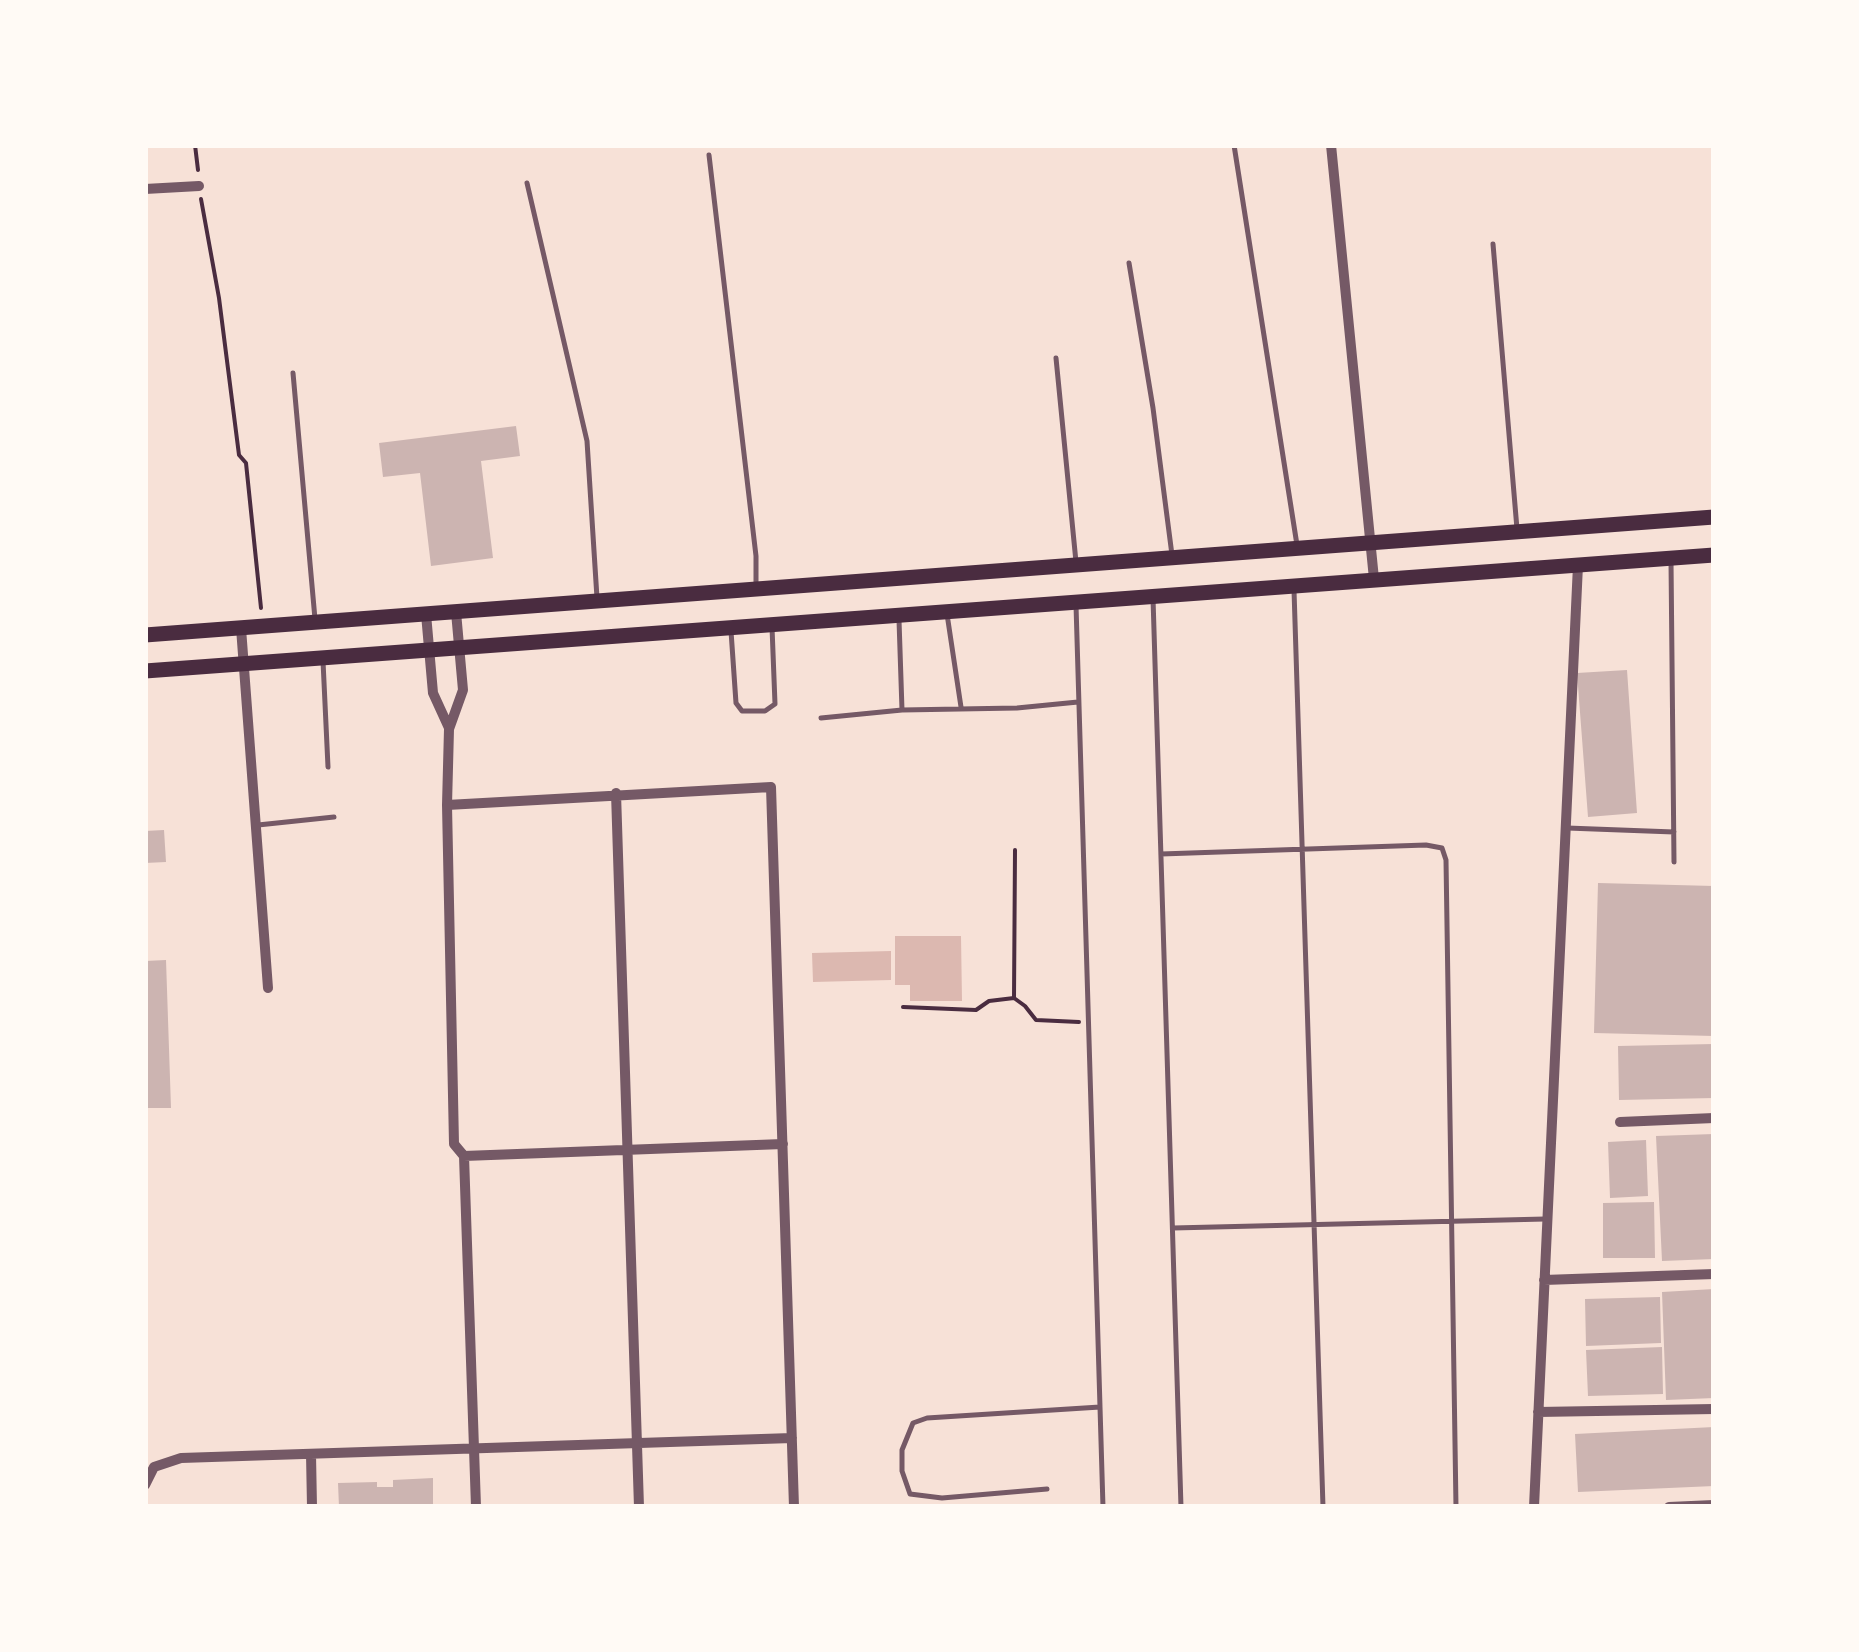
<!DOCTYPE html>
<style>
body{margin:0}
#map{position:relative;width:1859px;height:1652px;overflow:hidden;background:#f7e1d7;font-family:Montserrat,sans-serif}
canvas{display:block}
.frame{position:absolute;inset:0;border:148px solid #fffaf5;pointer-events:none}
</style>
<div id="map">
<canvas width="1859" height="1652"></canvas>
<div class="frame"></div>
</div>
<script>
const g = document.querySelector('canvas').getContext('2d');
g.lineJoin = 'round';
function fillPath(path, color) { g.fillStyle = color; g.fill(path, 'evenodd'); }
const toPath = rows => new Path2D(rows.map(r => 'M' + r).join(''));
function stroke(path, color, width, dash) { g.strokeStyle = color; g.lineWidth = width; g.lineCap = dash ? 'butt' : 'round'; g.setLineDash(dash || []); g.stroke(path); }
const water = toPath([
 [895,936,961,936,962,1001,910,1001,910,985,895,985],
 [891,951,891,980,813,982,812,953]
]);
const building = toPath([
 [516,426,520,456,481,461,493,558,431,566,420,473,383,477,379,443],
 [1627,670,1637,813,1588,817,1577,673],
 [164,830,166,862,145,863,145,831],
 [1598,883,1714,886,1714,1036,1594,1033],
 [166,960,171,1108,145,1108,145,961],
 [1714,1044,1714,1098,1619,1100,1618,1046],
 [1714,1134,1714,1259,1662,1261,1656,1136],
 [1646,1140,1648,1196,1610,1198,1608,1142],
 [1654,1202,1655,1258,1603,1258,1603,1203],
 [1714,1289,1714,1398,1666,1400,1662,1292],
 [1660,1297,1661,1343,1586,1346,1585,1299],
 [1662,1347,1663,1394,1588,1396,1586,1350],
 [1714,1427,1714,1486,1578,1492,1575,1434],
 [433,1478,433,1507,339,1507,338,1483,377,1482,377,1487,393,1487,393,1480]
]);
const path = toPath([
 [195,145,198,170],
 [201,199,219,298,239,455,246,463,261,608],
 [1014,998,1015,850],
 [903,1007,976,1010,989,1001,1014,998,1025,1006,1036,1020,1079,1022]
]);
const service = toPath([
 [1234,145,1297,545],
 [709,155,756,556,756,584],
 [527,183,587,441,597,598],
 [1493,244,1517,529],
 [1129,263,1153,408,1172,555],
 [1056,358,1076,562],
 [293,373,315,619],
 [1671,561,1674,862],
 [1294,590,1323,1507],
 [1153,598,1181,1507],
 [1076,605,1103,1507],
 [947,614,961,707],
 [731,631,736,703,742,711,765,711,775,704,772,627],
 [323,661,328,767],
 [902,710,1017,708,1078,702],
 [821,718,902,710,899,620],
 [258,825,334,817],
 [1567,828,1674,832],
 [1161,854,1426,845,1442,848,1446,860,1456,1507],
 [1173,1228,1545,1219],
 [1047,1489,942,1498,910,1494,902,1471,902,1450,913,1423,927,1418,1100,1407]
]);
const minor = toPath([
 [1331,145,1374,579],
 [145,189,199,186],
 [456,612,463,690,449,729,447,805,454,1144,464,1156,476,1507],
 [426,614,433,693,449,728],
 [241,628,268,988],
 [616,793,639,1507],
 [447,805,771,787,794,1507],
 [1620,1122,1714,1118],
 [464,1156,783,1144],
 [1544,1280,1714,1274],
 [1538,1412,1714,1409],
 [311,1454,312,1507],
 [145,1485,154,1467,181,1458,792,1438],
 [1534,1507,1578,565],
 [1669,1507,1714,1505]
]);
const primary = toPath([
 [145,635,1714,517],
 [145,671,1714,555]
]);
fillPath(water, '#dcb8b0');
fillPath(building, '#ccb4b1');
stroke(path, '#4a2c40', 4);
stroke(service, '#755966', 5);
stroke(minor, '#755966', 10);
stroke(primary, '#4a2c40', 15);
</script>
